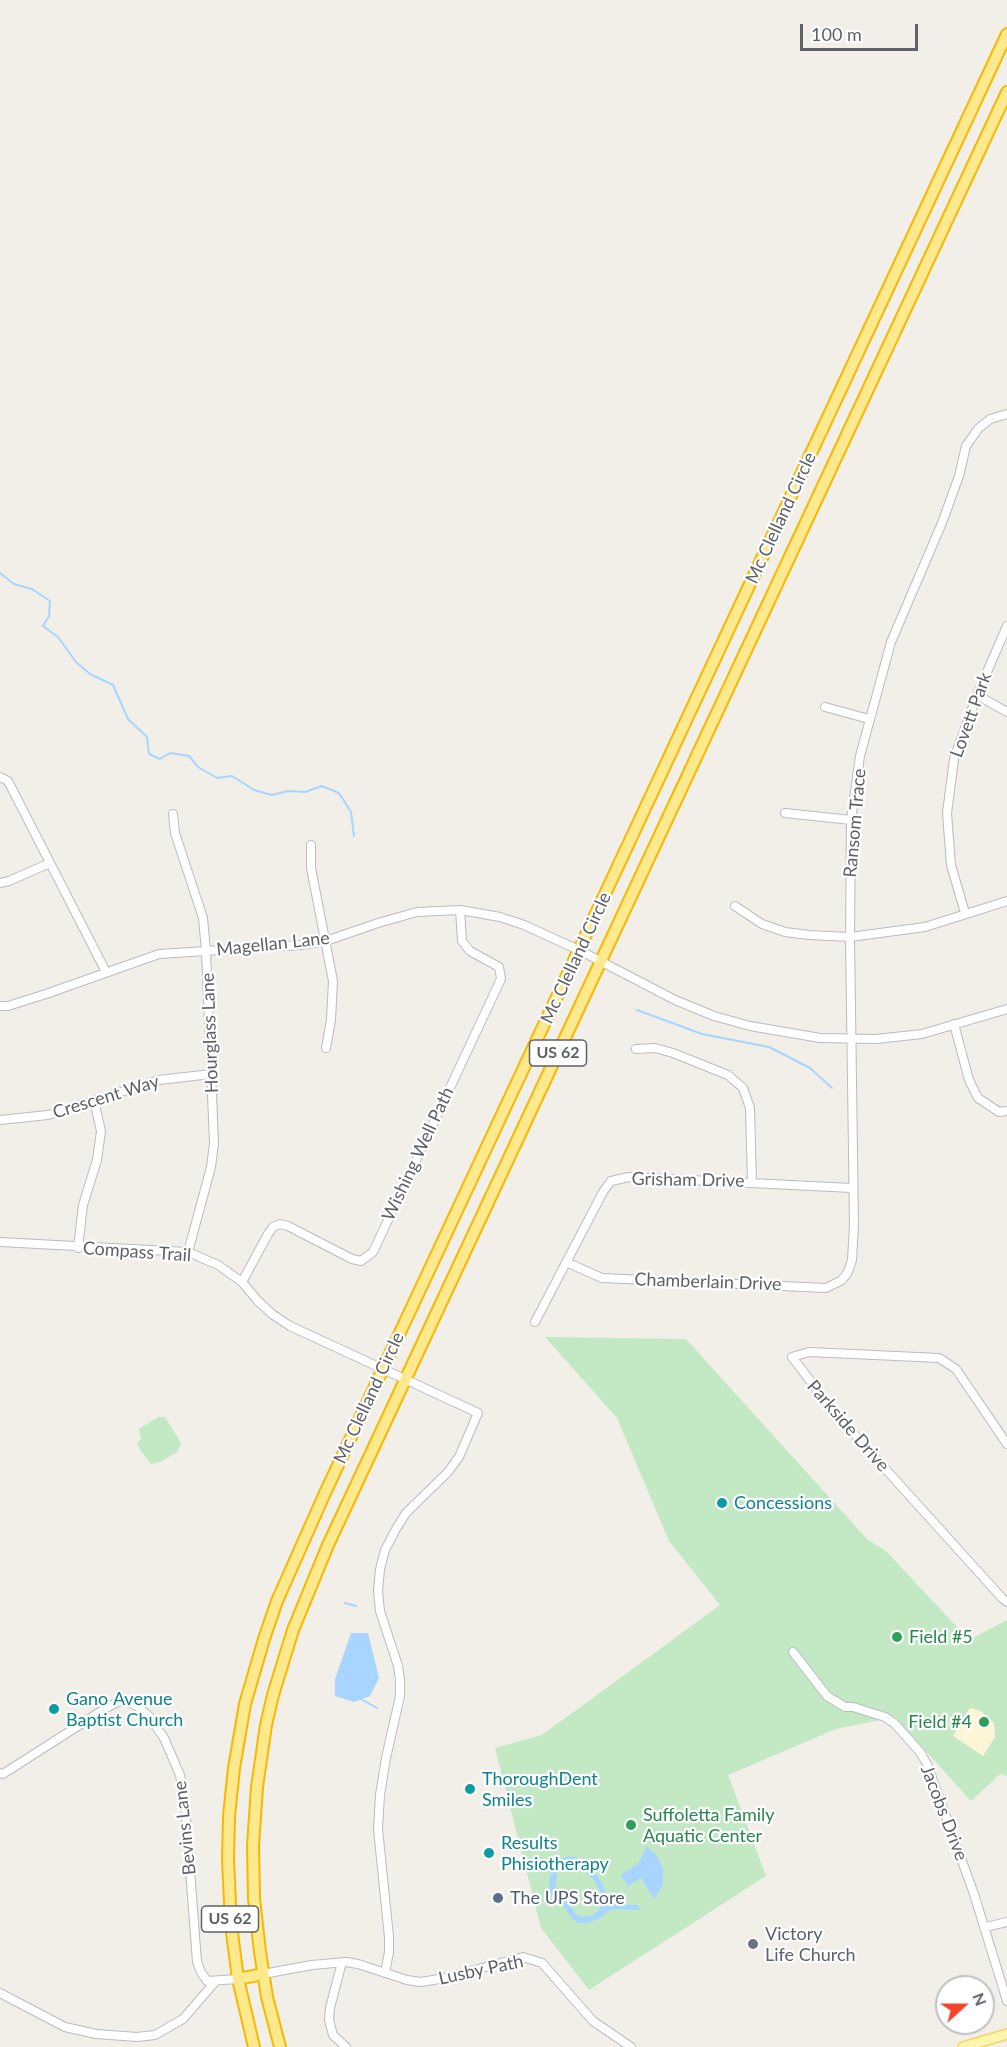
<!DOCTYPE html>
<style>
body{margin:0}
#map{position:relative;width:1007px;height:2047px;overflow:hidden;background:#f1efe7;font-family:Lato,sans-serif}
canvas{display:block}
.north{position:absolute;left:935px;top:1975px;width:60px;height:60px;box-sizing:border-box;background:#fff;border:2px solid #bfc0c3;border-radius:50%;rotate:69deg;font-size:16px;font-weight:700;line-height:24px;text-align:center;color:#5e6268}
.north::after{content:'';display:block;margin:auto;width:21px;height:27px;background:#f4452a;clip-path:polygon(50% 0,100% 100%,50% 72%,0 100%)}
.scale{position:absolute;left:800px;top:24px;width:118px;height:27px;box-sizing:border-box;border:3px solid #5e6268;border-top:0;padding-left:8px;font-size:18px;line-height:21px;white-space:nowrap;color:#5e6268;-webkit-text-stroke:4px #fff;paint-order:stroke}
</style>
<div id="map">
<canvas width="1007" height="2047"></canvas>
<div class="north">N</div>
<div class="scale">100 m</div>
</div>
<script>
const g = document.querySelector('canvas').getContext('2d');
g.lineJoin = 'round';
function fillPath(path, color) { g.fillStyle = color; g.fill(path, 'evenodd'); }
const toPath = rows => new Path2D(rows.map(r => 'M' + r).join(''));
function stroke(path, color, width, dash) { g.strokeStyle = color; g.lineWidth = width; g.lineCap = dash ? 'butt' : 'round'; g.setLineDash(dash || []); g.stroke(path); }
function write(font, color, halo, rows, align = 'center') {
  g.font = font + ' Lato,sans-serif'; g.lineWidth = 4.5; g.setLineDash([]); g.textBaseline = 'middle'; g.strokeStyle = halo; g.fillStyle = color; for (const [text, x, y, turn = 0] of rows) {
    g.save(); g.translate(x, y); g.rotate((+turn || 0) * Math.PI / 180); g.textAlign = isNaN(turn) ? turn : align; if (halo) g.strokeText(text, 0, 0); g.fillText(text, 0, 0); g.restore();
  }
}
const green = toPath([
 [545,1337,686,1339,867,1539,886,1551,969,1640,1007,1620,1007,1776,1000,1774,971,1801,895,1717,836,1729,728,1775,766,1876,589,1990,541,1928,495,1748,542,1735,720,1605,669,1541,617,1418],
 [158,1417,165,1417,181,1443,177,1452,162,1461,151,1464,140,1450,137,1442,141,1440,139,1429]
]);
const sand = toPath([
 [970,1708,981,1711,994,1723,995,1737,983,1756,953,1736]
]);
const water = toPath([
 [351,1633,368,1633,379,1678,370,1696,354,1702,335,1696,335,1679],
 [647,1847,656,1854,663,1868,663,1885,654,1899,641,1878,628,1886,621,1875,638,1864],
 [569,1856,576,1857,594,1870,608,1895,612,1894,615,1897,611,1900,611,1904,638,1905,640,1910,612,1909,598,1919,588,1923,579,1923,572,1919,562,1904,551,1895,549,1884,552,1865,559,1859],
 [571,1862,587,1872,596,1883,600,1891,601,1907,592,1916,581,1917,576,1914,567,1901,558,1894,555,1889,558,1870,565,1863]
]);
const stream = toPath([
 [0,573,14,584,32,589,50,601,49,616,43,626,58,637,76,662,90,674,113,685,128,719,147,737,149,754,160,759,170,753,189,756,198,767,217,778,232,776,254,790,272,795,288,791,305,792,322,786,339,793,351,812,354,836],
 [637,1010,702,1034,769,1047,810,1068,832,1088],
 [345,1603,356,1606],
 [359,1698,377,1708]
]);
const minor = toPath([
 [977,695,1007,712],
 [825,707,869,719],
 [0,777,8,781,106,972],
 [785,813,851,820],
 [173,814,175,833,203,918,206,951,214,1143,211,1167,188,1252],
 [311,845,311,868,333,981,331,1020,326,1048],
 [0,883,9,881,50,863],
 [735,906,762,924,785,932,809,935,850,937,925,927,1007,901],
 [965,913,951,865,947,813,954,759,977,695,1007,626],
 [0,1006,8,1006,46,994,159,954,301,945,326,941,378,923,417,912,460,910,500,917,524,925,579,950,675,1000,714,1016,750,1026,820,1038,876,1039,922,1034,1007,1009],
 [954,1024,969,1080,978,1098,999,1112,1007,1111],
 [636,1049,655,1048,673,1053,728,1075,743,1088,750,1108,752,1182],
 [0,1120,48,1115,159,1080,211,1074],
 [0,1242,188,1252,218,1265,242,1282,258,1301,272,1314,290,1326,478,1413,459,1457,448,1472,406,1513,396,1529,385,1550,380,1569,378,1591,380,1611,398,1666,400,1680,400,1696,386,1758,380,1795,378,1829,389,1937,389,1952,385,1973],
 [78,1248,83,1205,97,1160,101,1131,94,1101],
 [566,1262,602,1278,826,1288,842,1280,848,1272,852,1260,854,1225,850,937,851,820,860,756,891,642,942,523,959,476,966,446,978,429,990,419,1007,414],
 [242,1282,268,1234,273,1227,280,1224,288,1226,352,1259,361,1261,373,1252,501,979,499,967,470,951,462,941,460,910],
 [535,1322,603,1192,611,1181,629,1177,852,1188],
 [1007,1444,956,1369,939,1358,809,1352,792,1357,834,1412,1002,1598,1007,1602],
 [793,1652,827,1696,845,1707,853,1707,885,1717,895,1724,920,1752,927,1764,974,1894,1007,2001],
 [0,1773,3,1774,106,1708,120,1701,129,1702,138,1707,149,1716,164,1738,180,1775,185,1804,197,1962,201,1972,207,1981,238,1979],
 [986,1927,1007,1922],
 [342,1962,330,2008,329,2020,333,2035,346,2047],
 [263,1974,312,1965,346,1962,358,1964,407,1980,421,1982,445,1978,523,1957,542,1963,593,2021,631,2047],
 [0,1993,65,2027,96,2034,137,2037,155,2035,183,2019,215,1982]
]);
const major = toPath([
 [963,2047,1007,2034]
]);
const highway = toPath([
 [238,1979,263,1974],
 [254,2047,238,1979,231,1925,228,1859,229,1816,234,1768,245,1704,264,1639,277,1601,325,1493,1007,34],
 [280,2047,267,1997,260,1952,254,1898,253,1846,257,1787,266,1725,273,1695,293,1630,328,1545,1007,92]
]);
const markers = [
 [722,1503,6,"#0f9aa8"],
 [897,1637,6,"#2e9e5b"],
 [54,1709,6,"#0f9aa8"],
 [984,1722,6,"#2e9e5b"],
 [470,1789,6,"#0f9aa8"],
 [631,1825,6,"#2e9e5b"],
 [489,1853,6,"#0f9aa8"],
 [498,1898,6,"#5c6f8a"],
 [753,1944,6,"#6b7280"]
];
const shields = [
 [558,1053,57],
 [230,1919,57]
];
const shieldNames = [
 ["US 62",558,1053],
 ["US 62",230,1919]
];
const streetNames = [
 ["Mc Clelland Circle",781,518,-65],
 ["Lovett Park",971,715,-70],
 ["Ransom Trace",855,823,-85],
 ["Magellan Lane",273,944,-6],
 ["Mc Clelland Circle",576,958,-65],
 ["Hourglass Lane",210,1033,-92],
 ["Crescent Way",106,1097,-17],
 ["Wishing Well Path",418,1154,-65],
 ["Grisham Drive",688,1180,1],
 ["Compass Trail",137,1252,4],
 ["Chamberlain Drive",708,1282,2],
 ["Mc Clelland Circle",369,1398,-65],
 ["Parkside Drive",848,1426,49],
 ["Jacobs Drive",944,1813,69],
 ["Bevins Lane",185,1828,-96],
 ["Lusby Path",481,1970,-12]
];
const cultureNames = [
 ["Concessions",734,1503],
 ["Gano Avenue",66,1699],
 ["Baptist Church",66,1720],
 ["ThoroughDent",482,1779],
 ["Smiles",482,1800],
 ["Results",501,1843],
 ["Phisiotherapy",501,1864]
];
const leisureNames = [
 ["Field #5",909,1637],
 ["Field #4",972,1722,"right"],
 ["Suffoletta Family",643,1815],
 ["Aquatic Center",643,1836]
];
const serviceNames = [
 ["The UPS Store",510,1898]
];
const worshipNames = [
 ["Victory",765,1934],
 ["Life Church",765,1955]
];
fillPath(green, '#c2e9c4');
fillPath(sand, '#fdf6d6');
fillPath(water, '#a8d5ff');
stroke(stream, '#a8d5ff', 2);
stroke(minor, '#b9bcc1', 10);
stroke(major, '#fad557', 12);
stroke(highway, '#f7b800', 14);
stroke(minor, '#fff', 8);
stroke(major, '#fff6ad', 9);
stroke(highway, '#ffe98f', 10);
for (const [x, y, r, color] of markers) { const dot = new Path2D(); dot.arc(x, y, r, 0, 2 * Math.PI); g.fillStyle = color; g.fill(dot); stroke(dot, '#fff', 2); }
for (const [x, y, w] of shields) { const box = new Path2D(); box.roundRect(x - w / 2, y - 13, w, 26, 4.5); g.fillStyle = '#fff'; g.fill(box); stroke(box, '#5e6268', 1.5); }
write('bold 16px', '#5e6268', null, shieldNames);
write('18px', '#5e6268', '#fff', streetNames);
write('18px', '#0d838f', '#fff', cultureNames, 'left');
write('18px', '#27864d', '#fff', leisureNames, 'left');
write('18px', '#4e5e75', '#fff', serviceNames, 'left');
write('18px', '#5b616d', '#fff', worshipNames, 'left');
</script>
